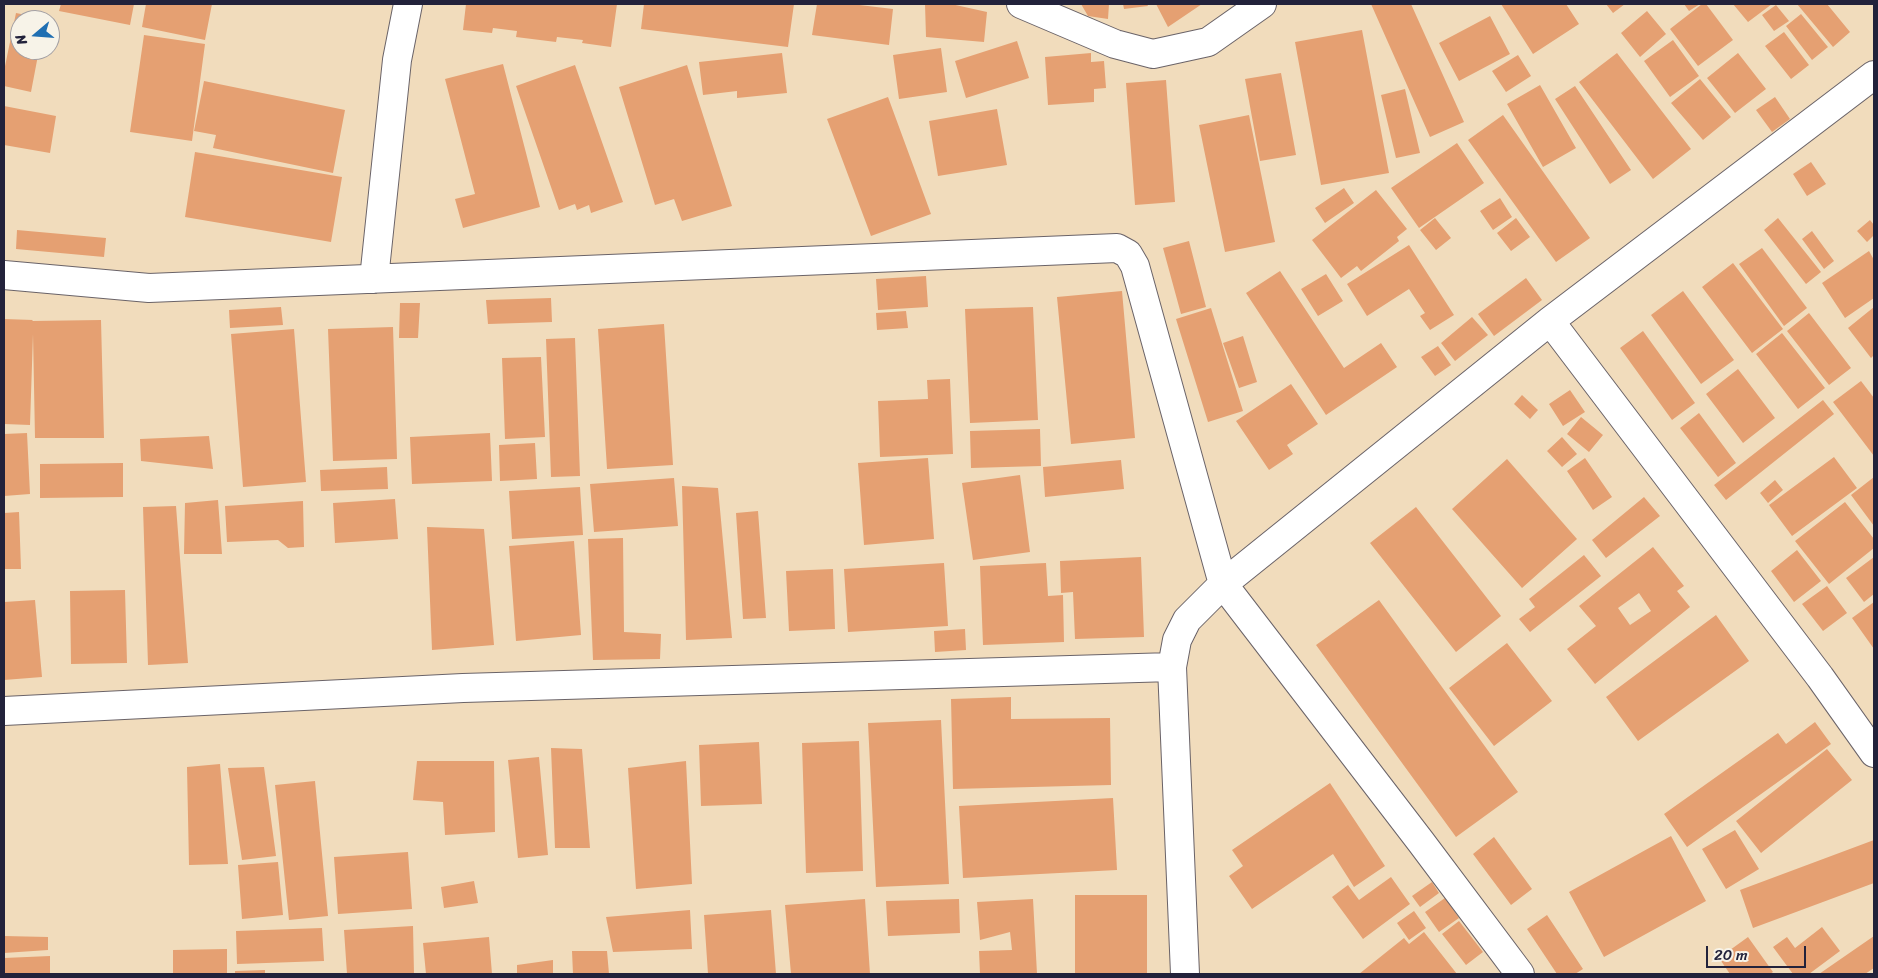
<!DOCTYPE html>
<style>
body{margin:0}
#map{position:relative;width:1878px;height:978px;overflow:hidden;background:#f1dcbc;font-family:Sriracha,sans-serif}
canvas{display:block}
.frame{position:absolute;inset:0;border:5px solid #22223b;pointer-events:none}
.north{position:absolute;left:10px;top:10px;width:50px;height:50px;box-sizing:border-box;background:#f7f3e8;border:1px solid #a29fa3;border-radius:50%;rotate:252deg;font-size:14px;font-weight:700;line-height:20px;text-align:center;color:#22223b}
.north::after{content:'';display:block;margin:auto;width:18px;height:22px;background:#1f6fb2;clip-path:polygon(50% 0,100% 100%,50% 72%,0 100%)}
.scale{position:absolute;left:1706px;top:946px;width:100px;height:22px;box-sizing:border-box;border:2px solid #22223b;border-top:0;padding-left:6px;font-size:15px;line-height:18px;white-space:nowrap;color:#22223b;-webkit-text-stroke:4px #f7f3e8;paint-order:stroke}
</style>
<div id="map">
<canvas width="1878" height="978"></canvas>
<div class="frame"></div>
<div class="north">N</div>
<div class="scale">20 m</div>
</div>
<script>
const g = document.querySelector('canvas').getContext('2d');
g.lineJoin = 'round';
function fillPath(path, color) { g.fillStyle = color; g.fill(path, 'evenodd'); }
const toPath = rows => new Path2D(rows.map(r => 'M' + r).join(''));
function stroke(path, color, width, dash) { g.strokeStyle = color; g.lineWidth = width; g.lineCap = dash ? 'butt' : 'round'; g.setLineDash(dash || []); g.stroke(path); }
const building = toPath([
 [61,4,134,4,130,25,59,11],
 [146,4,212,4,205,40,142,27],
 [466,4,617,4,611,47,582,43,583,40,557,37,556,42,516,37,517,31,493,28,492,33,463,30],
 [644,4,794,4,788,47,641,29],
 [817,4,851,4,893,9,889,45,812,35],
 [925,4,951,4,987,12,984,42,926,37],
 [1081,4,1109,4,1108,19,1088,16],
 [1123,4,1147,4,1148,6,1124,9],
 [1156,4,1202,4,1168,27],
 [1371,4,1411,4,1464,122,1430,137],
 [1501,4,1566,4,1579,24,1533,54],
 [1606,4,1625,4,1613,13],
 [1684,4,1700,4,1689,11],
 [1702,4,1706,4,1733,40,1698,66,1670,29],
 [1733,4,1772,4,1748,22],
 [1797,4,1827,4,1850,32,1833,47],
 [1776,5,1789,21,1774,31,1762,15],
 [1647,11,1666,34,1640,57,1621,33],
 [16,13,46,19,20,20,20,50,39,50,31,92,4,86,4,71],
 [1801,14,1828,47,1812,60,1786,26],
 [1490,16,1510,54,1459,81,1439,43],
 [1362,30,1389,173,1321,185,1295,42],
 [1784,32,1809,65,1791,79,1765,46],
 [144,35,205,44,192,141,130,132],
 [1673,40,1699,76,1670,97,1644,61],
 [1017,41,1029,78,966,98,955,61],
 [941,48,947,92,899,99,893,55],
 [782,53,787,93,737,98,737,91,703,95,699,62],
 [1091,53,1091,62,1104,61,1106,88,1094,89,1094,102,1048,105,1045,57],
 [1617,53,1691,149,1653,179,1579,82],
 [1738,53,1766,89,1735,113,1707,78],
 [1518,55,1531,76,1506,92,1492,71],
 [503,64,540,207,463,228,455,199,475,194,445,79],
 [575,65,623,202,591,213,589,205,577,210,575,204,559,210,516,86],
 [687,65,732,206,682,221,674,199,655,205,619,87],
 [1281,73,1296,155,1260,161,1245,79],
 [1700,79,1731,117,1703,140,1671,103],
 [1166,80,1175,202,1135,205,1126,83],
 [204,81,345,110,333,173,213,148,216,135,194,131],
 [1540,85,1576,148,1543,167,1507,104],
 [1575,86,1631,170,1610,184,1555,99],
 [1405,89,1420,153,1396,158,1381,95],
 [888,97,931,214,871,236,827,119],
 [1775,97,1790,119,1772,132,1756,110],
 [4,106,56,116,50,153,4,145],
 [997,109,1007,165,938,176,929,121],
 [1249,115,1275,242,1225,252,1199,125],
 [1503,115,1590,238,1556,262,1468,140],
 [1457,143,1484,183,1419,228,1391,188],
 [195,152,342,177,331,242,185,217],
 [1811,162,1826,184,1807,196,1793,174],
 [1344,188,1354,203,1325,223,1315,208],
 [1376,190,1407,229,1397,237,1399,241,1361,271,1357,266,1341,278,1312,240],
 [1500,198,1512,217,1493,230,1480,211],
 [1435,218,1451,238,1436,250,1420,230],
 [1516,218,1530,237,1511,251,1497,233],
 [1778,218,1821,272,1806,284,1764,230],
 [1870,220,1874,225,1874,235,1867,242,1857,231],
 [17,230,106,238,104,257,16,249],
 [1812,231,1834,261,1824,269,1802,239],
 [1189,241,1206,307,1181,314,1163,248],
 [1409,245,1454,315,1430,330,1420,316,1425,313,1409,289,1367,316,1347,284],
 [1762,248,1807,308,1784,326,1739,264],
 [1869,251,1874,260,1874,298,1845,318,1822,283],
 [1733,263,1783,329,1752,353,1702,287],
 [1280,271,1344,368,1381,343,1397,367,1326,415,1246,293],
 [1326,274,1343,301,1318,316,1301,289],
 [926,276,928,307,878,310,876,279],
 [1526,278,1542,300,1494,336,1478,314],
 [1122,291,1135,438,1071,444,1057,297],
 [1683,291,1734,360,1701,384,1651,315],
 [551,298,552,322,488,324,486,300],
 [400,303,420,303,418,338,399,338],
 [281,307,283,325,230,328,229,310],
 [1033,307,1038,420,970,423,965,309],
 [1874,307,1874,355,1871,358,1848,328],
 [1211,308,1243,411,1208,422,1176,319],
 [906,311,908,328,877,330,876,313],
 [1809,313,1851,368,1829,385,1787,331],
 [1472,317,1488,335,1455,361,1441,343],
 [4,319,33,320,32,321,101,320,104,438,35,438,33,334,30,425,4,424],
 [664,324,673,465,607,469,598,329],
 [393,327,397,459,333,461,328,329],
 [294,329,306,482,243,487,231,334],
 [1643,331,1695,403,1672,420,1620,348],
 [1782,333,1825,388,1798,409,1756,354],
 [1243,336,1257,382,1239,388,1223,343],
 [575,338,580,476,551,477,546,339],
 [1438,346,1451,365,1435,376,1421,357],
 [541,357,545,437,505,439,502,358],
 [1738,369,1775,418,1743,443,1706,394],
 [950,379,953,454,880,457,878,401,928,399,927,380],
 [1861,381,1874,398,1874,456,1833,402],
 [1291,384,1318,424,1287,445,1293,454,1269,470,1236,421],
 [1570,390,1585,412,1563,426,1549,404],
 [1522,395,1538,410,1530,419,1514,404],
 [1823,400,1834,414,1726,500,1714,485],
 [1699,413,1736,463,1718,477,1680,428],
 [1581,417,1603,435,1589,452,1567,434],
 [1040,429,1041,466,971,468,970,431],
 [27,433,30,494,4,496,4,434],
 [490,433,492,481,412,484,410,437],
 [209,436,213,469,141,461,140,439],
 [1562,437,1577,454,1562,467,1547,451],
 [535,443,537,479,500,481,499,445],
 [1834,457,1857,488,1792,536,1769,505],
 [928,458,934,539,864,545,858,463],
 [1585,458,1612,497,1593,510,1567,471],
 [1507,459,1577,539,1522,588,1452,509],
 [1121,460,1124,489,1045,497,1043,467],
 [123,463,123,497,40,498,40,464],
 [387,467,388,489,321,491,320,470],
 [1020,475,1030,552,973,560,962,483],
 [1874,477,1874,526,1851,495],
 [674,478,678,526,594,532,590,484],
 [1775,480,1783,490,1768,503,1760,493],
 [682,486,718,488,732,638,686,640],
 [580,487,583,535,512,539,509,491],
 [1644,497,1660,516,1606,558,1592,540],
 [395,499,398,539,335,543,333,503],
 [218,500,222,554,184,554,185,503],
 [303,501,304,547,288,548,278,540,227,542,225,506],
 [1845,502,1874,539,1874,548,1829,584,1795,541],
 [176,506,188,663,148,665,143,507],
 [1416,507,1501,616,1456,652,1370,543],
 [758,511,766,618,743,619,736,513],
 [19,512,21,569,4,569,4,513],
 [427,527,484,529,494,645,432,650],
 [623,538,624,632,661,634,660,659,593,660,588,539],
 [574,541,581,635,516,641,509,546],
 [1653,547,1684,586,1677,591,1690,607,1595,684,1567,649,1596,626,1579,606],
 [1639,593,1651,611,1630,625,1618,608],
 [1797,550,1821,581,1794,602,1771,571],
 [1584,555,1601,576,1530,632,1519,619,1535,607,1529,599],
 [1141,557,1144,637,1075,639,1073,592,1061,593,1060,561],
 [1874,557,1874,594,1864,602,1846,578],
 [944,563,948,626,848,632,844,569],
 [1046,563,1048,596,1063,595,1064,642,983,645,980,566],
 [833,569,835,629,789,631,786,571],
 [1827,586,1847,613,1823,631,1802,604],
 [125,590,127,663,71,664,70,591],
 [35,600,42,677,4,680,4,602],
 [1379,600,1518,792,1456,837,1316,645],
 [1874,602,1874,649,1852,618],
 [1716,615,1749,661,1638,741,1606,697],
 [965,629,966,650,935,652,934,631],
 [1507,643,1552,701,1494,746,1449,688],
 [1011,697,1011,719,1110,718,1111,785,953,789,951,699],
 [941,720,949,884,876,887,868,723],
 [1815,722,1831,744,1687,847,1664,814,1778,733,1786,744],
 [859,741,863,871,806,873,802,743],
 [759,742,762,804,701,806,699,745],
 [551,748,582,749,590,848,555,848],
 [1827,749,1852,780,1761,853,1736,821],
 [539,757,548,855,518,858,508,760],
 [417,761,494,761,495,832,445,835,443,802,413,800],
 [686,761,692,884,636,889,628,768],
 [220,764,228,864,189,865,187,767],
 [264,767,276,856,242,860,228,768],
 [315,781,328,916,289,920,275,785],
 [1330,783,1385,866,1354,887,1333,854,1252,909,1229,876,1243,866,1232,850],
 [1113,798,1117,870,963,878,959,806],
 [1735,830,1759,869,1726,889,1702,849],
 [1671,836,1706,901,1604,957,1569,892],
 [1494,837,1532,889,1511,905,1473,854],
 [1874,840,1874,883,1753,928,1740,890],
 [408,852,412,909,338,914,334,857],
 [278,862,283,915,242,919,238,865],
 [1391,877,1410,904,1363,939,1332,897,1348,885,1359,900],
 [474,881,478,903,444,908,441,887],
 [1432,882,1439,893,1420,907,1412,896],
 [1075,895,1147,895,1147,974,1075,974],
 [1445,898,1459,918,1439,932,1425,912],
 [865,899,870,974,791,974,785,905],
 [959,899,960,933,888,936,886,901],
 [1033,899,1037,974,980,974,979,951,1012,950,1010,932,980,940,977,902],
 [690,910,692,949,613,952,606,917],
 [771,910,776,974,708,974,704,915],
 [1414,911,1426,928,1409,940,1397,923],
 [1547,915,1583,969,1575,974,1557,974,1527,929],
 [1459,921,1483,952,1466,965,1442,934],
 [413,926,414,974,347,974,344,930],
 [1822,927,1840,951,1809,974,1793,974,1773,947,1787,937,1795,948],
 [322,928,324,961,237,964,236,931],
 [1424,932,1457,974,1359,974,1404,938,1409,944],
 [4,936,48,937,48,950,4,953],
 [1874,936,1874,968,1865,974,1819,974],
 [489,937,492,974,426,974,423,943],
 [1748,937,1773,972,1770,974,1730,974,1719,958],
 [227,949,227,974,173,974,173,950],
 [572,951,607,951,609,974,573,974],
 [50,956,50,974,4,974,4,958],
 [553,960,553,974,517,974,517,965],
 [265,970,265,974,235,974,235,971]
]);
const minor = toPath([
 [1021,4,1115,44,1153,54,1208,42,1262,4],
 [4,275,149,288,1117,248,1128,254,1135,266,1223,584,1421,842,1520,974],
 [374,279,397,60,408,4],
 [1550,321,1820,677,1874,753],
 [4,711,463,688,1172,667],
 [1185,974,1172,667,1177,640,1187,620,1223,584,1550,321,1874,75]
]);
fillPath(building, '#e5a072');
stroke(minor, '#6a6368', 30);
stroke(minor, '#fff', 28);
</script>
